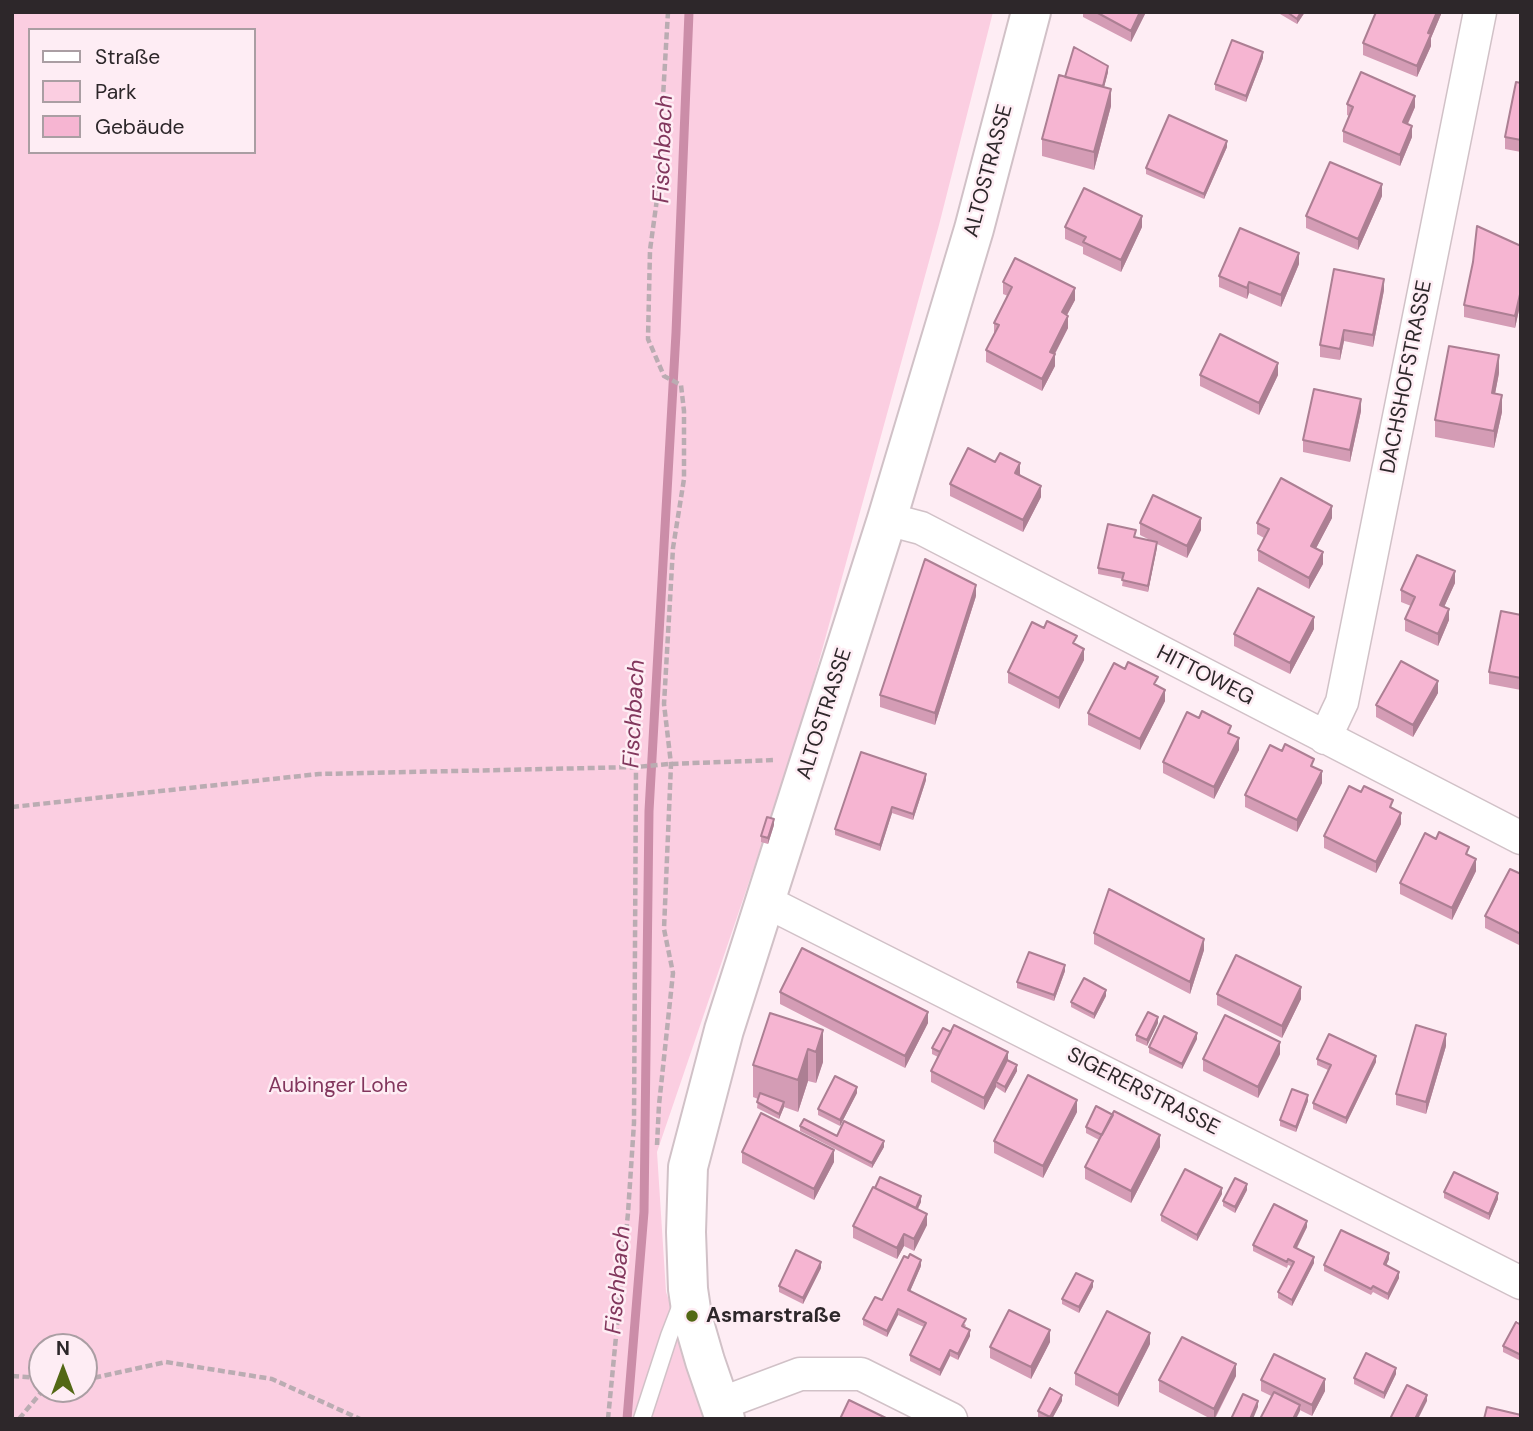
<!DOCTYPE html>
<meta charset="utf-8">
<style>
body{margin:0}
#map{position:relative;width:1533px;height:1431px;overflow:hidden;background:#feedf4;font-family:"DM Sans",sans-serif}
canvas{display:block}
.frame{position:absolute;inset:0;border:14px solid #2d272a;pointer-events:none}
.legend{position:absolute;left:28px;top:28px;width:228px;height:126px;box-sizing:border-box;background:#feedf4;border:2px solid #aa9ea3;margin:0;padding:9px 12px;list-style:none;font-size:21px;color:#2d272a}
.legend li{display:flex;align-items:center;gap:14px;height:35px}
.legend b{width:35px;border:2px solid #aa9ea3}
.north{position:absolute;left:28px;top:1333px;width:70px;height:70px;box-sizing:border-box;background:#feedf4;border:2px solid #aa9ea3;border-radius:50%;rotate:0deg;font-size:19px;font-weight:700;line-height:28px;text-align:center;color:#2d272a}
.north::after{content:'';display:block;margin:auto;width:24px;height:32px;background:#536815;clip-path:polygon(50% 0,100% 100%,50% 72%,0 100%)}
</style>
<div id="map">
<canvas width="1533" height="1431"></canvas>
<div class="frame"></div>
<ul class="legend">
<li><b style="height:9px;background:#fff"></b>Straße</li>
<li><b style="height:19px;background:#fbcee1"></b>Park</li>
<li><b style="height:19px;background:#f6b5d2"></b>Gebäude</li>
</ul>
<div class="north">N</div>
</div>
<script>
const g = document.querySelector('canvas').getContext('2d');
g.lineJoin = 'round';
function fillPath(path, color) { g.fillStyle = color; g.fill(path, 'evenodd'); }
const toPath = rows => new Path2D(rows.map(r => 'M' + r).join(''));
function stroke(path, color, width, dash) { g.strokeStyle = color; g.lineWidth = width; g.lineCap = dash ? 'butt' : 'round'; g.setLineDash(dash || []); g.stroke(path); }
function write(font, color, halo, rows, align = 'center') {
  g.font = font + ' "DM Sans",sans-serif'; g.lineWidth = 5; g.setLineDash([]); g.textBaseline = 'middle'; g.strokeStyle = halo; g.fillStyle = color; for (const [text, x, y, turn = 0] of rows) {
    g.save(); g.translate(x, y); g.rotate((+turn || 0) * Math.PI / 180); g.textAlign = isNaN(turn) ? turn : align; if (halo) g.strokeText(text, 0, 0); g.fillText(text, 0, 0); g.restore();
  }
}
const green = toPath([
 [12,12,993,12,939,225,797,741,657,1152,666,1292,712,1419,12,1419],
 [30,30,254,30,254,152,30,152],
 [42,1347,84,1347,84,1389,42,1389]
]);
const stream = toPath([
 [627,1419,644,1212,649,811,676,333,689,12]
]);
const path = toPath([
 [12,807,319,774,636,767,669,764,776,760],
 [657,1145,659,1105,673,973,664,929,671,764,664,704,673,548,684,479,684,411,681,385,664,376,648,339,650,250,657,199,668,12],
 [12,1376,42,1378],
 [84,1380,166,1362,272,1379,360,1419],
 [19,1419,44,1389],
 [608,1419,628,1213,634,1123,636,767]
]);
const lane = toPath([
 [642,1419,669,1336,681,1305]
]);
const street = toPath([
 [887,519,921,528,1521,838],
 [1325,738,1342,702,1480,12],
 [765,901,1521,1283],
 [720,1404,800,1374,861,1374,951,1419]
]);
const secondary = toPath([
 [725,1419,705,1361,692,1316,688,1289,686,1232,688,1167,724,1030,887,519,974,229,1031,12]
]);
const wall = toPath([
 [1083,12,1146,12,1131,42,1083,17],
 [1280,12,1305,12,1297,24,1280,14],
 [1374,12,1442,12,1431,38,1431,46,1417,77,1363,55,1363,43,1374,17],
 [1263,58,1246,102,1215,90,1215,84],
 [1108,72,1104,87,1111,106,1094,170,1042,156,1042,139,1065,77],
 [1521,83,1521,152,1505,149,1505,137],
 [1347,104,1415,107,1408,124,1412,137,1400,166,1343,142,1343,131,1349,116,1347,115],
 [1227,147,1204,199,1146,174,1146,168],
 [1382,196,1358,250,1306,228,1306,216],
 [1065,227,1142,227,1121,272,1083,254,1083,247,1065,239],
 [1521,246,1521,301,1515,328,1464,317,1464,305],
 [1299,264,1281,307,1249,293,1247,299,1219,287,1219,276],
 [1003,282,1075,300,1067,315,1068,328,1055,354,1055,366,1042,391,986,362,986,350,994,335,994,323,1008,296,1003,294],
 [1384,290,1373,347,1344,341,1340,360,1320,357,1320,345],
 [1499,373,1495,393,1502,412,1494,448,1435,437,1435,420],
 [1200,375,1278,375,1259,415,1200,386],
 [1361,411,1350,462,1303,452,1303,440],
 [1020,474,1041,497,1023,532,950,496,950,484],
 [1332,518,1316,548,1323,564,1309,589,1258,561,1258,550,1264,538,1257,534,1257,523],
 [1140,523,1201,530,1187,558,1157,544,1148,592,1122,586,1123,579,1098,574,1098,568,1136,538,1152,541,1140,535],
 [1455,583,1444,607,1449,620,1438,646,1405,631,1405,619,1411,606,1401,602,1401,590],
 [976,596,935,725,880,707,880,695],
 [1521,615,1521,690,1489,684,1489,672],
 [1044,628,1077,645,1084,660,1059,709,1008,683,1008,672],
 [1314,629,1290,674,1234,646,1234,634],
 [1158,686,1165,701,1140,750,1088,725,1088,713],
 [1438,693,1413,737,1376,717,1376,705],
 [1231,735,1239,750,1214,799,1163,773,1163,762],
 [1314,768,1322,783,1297,832,1245,807,1245,795],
 [926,780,913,820,892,813,880,851,835,835,835,829],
 [1393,809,1401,824,1376,873,1324,848,1324,836],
 [774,825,768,844,761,842,761,836],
 [1436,839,1469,856,1476,871,1452,920,1400,894,1400,883],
 [1521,874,1521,946,1485,928,1485,916],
 [1094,933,1204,950,1190,994,1094,944],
 [1065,971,1054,1001,1017,988,1017,982],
 [780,992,928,1023,905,1068,780,1004],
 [1217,994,1301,999,1282,1038,1217,1005],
 [1106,996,1094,1019,1071,1007,1071,1002],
 [1158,1023,1147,1046,1136,1041,1136,1035],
 [823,1030,823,1062,816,1083,808,1081,798,1112,784,1107,779,1119,757,1108,758,1099,753,1097,753,1065],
 [1197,1039,1182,1069,1149,1053,1149,1047],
 [1446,1046,1426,1114,1396,1105,1396,1094],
 [932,1048,1008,1060,1017,1071,1005,1093,996,1087,984,1110,931,1082,931,1071,938,1057,932,1054],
 [1280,1054,1258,1098,1203,1071,1203,1059],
 [1317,1059,1376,1062,1346,1124,1313,1109,1313,1103,1328,1070,1317,1065],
 [857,1093,840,1126,818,1115,818,1109],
 [1308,1101,1296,1132,1280,1126,1280,1120],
 [1077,1112,1043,1178,994,1153,994,1141],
 [800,1126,837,1136,884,1147,872,1168,800,1131],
 [1086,1127,1160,1147,1131,1203,1085,1179,1085,1167,1099,1140,1086,1133],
 [742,1152,834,1162,814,1200,742,1163],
 [1247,1190,1235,1213,1223,1206,1223,1201],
 [1444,1192,1498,1199,1489,1220,1444,1198],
 [1222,1194,1197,1241,1161,1221,1161,1215],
 [921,1202,918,1209,927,1225,914,1251,904,1246,897,1259,853,1238,853,1226],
 [1307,1227,1297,1248,1314,1263,1292,1306,1278,1298,1278,1292,1291,1266,1288,1265,1287,1268,1253,1251,1253,1245],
 [1389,1259,1386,1265,1399,1278,1388,1300,1373,1292,1371,1295,1324,1271,1324,1265],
 [921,1266,910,1291,966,1325,964,1328,970,1336,958,1360,950,1356,940,1376,910,1361,910,1355,924,1327,898,1315,887,1337,863,1325,863,1319],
 [821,1268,803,1304,779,1292,779,1286],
 [1093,1287,1079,1313,1062,1304,1062,1299],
 [1521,1325,1521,1361,1503,1352,1503,1346],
 [1050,1342,1031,1379,990,1358,990,1347],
 [1150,1344,1118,1407,1075,1385,1075,1373],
 [1396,1374,1384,1399,1354,1384,1354,1378],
 [1236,1376,1215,1419,1211,1419,1159,1392,1159,1380],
 [1261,1380,1325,1391,1312,1416,1261,1391],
 [1062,1401,1052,1419,1041,1419,1038,1417,1038,1411]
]);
const shadedWall = toPath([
 [1140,12,1146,12,1131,42,1131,31],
 [1301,12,1305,12,1297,24,1297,19],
 [1437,12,1442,12,1431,38,1431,46,1417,77,1417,66,1428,33],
 [1263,52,1263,58,1246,102,1246,96],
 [1108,66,1108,72,1100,103,1100,97],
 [1111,89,1111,106,1094,170,1094,152],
 [1415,96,1415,107,1403,134,1403,122],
 [1412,126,1412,137,1400,166,1400,155],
 [1227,141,1227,147,1204,199,1204,194],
 [1382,184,1382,196,1358,250,1358,239],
 [1142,216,1142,227,1121,272,1121,260],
 [1299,253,1299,264,1281,307,1281,295],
 [1384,279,1384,290,1373,347,1373,335],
 [1249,282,1249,293,1247,299,1247,288],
 [1075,288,1075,300,1062,324,1062,312],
 [1521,290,1521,301,1515,328,1515,316],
 [1068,316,1068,328,1050,363,1050,352],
 [1344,330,1344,341,1340,360,1340,349],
 [1055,354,1055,366,1042,391,1042,379],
 [1499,355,1499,373,1492,410,1492,393],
 [1278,363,1278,375,1259,415,1259,403],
 [1502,395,1502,412,1494,448,1494,431],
 [1361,399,1361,411,1350,462,1350,450],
 [1020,463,1020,474,1015,484,1015,473],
 [1041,486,1041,497,1023,532,1023,520],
 [1332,506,1332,518,1311,558,1311,546],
 [1201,518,1201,530,1187,558,1187,546],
 [1157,542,1157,548,1148,592,1148,586],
 [1323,552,1323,564,1309,589,1309,578],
 [1455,571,1455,583,1440,616,1440,605],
 [976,585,976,596,935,725,935,713],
 [1449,609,1449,620,1438,646,1438,634],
 [1314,617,1314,629,1290,674,1290,663],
 [1084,649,1084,660,1059,709,1059,698],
 [1438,681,1438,693,1413,737,1413,725],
 [1165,690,1165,701,1140,750,1140,739],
 [1239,738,1239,750,1214,799,1214,787],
 [1322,771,1322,783,1297,832,1297,820],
 [926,774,926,780,913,820,913,814],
 [892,807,892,813,880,851,880,845],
 [1401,813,1401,824,1376,873,1376,862],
 [774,819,774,825,768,844,768,838],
 [1476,859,1476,871,1452,920,1452,908],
 [1204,939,1204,950,1190,994,1190,982],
 [1065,965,1065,971,1054,1001,1054,995],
 [1301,987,1301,999,1282,1038,1282,1026],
 [1106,990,1106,996,1094,1019,1094,1014],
 [928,1012,928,1023,905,1068,905,1056],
 [1158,1017,1158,1023,1147,1046,1147,1040],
 [823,1030,823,1062,816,1083,816,1052],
 [1197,1033,1197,1039,1182,1069,1182,1064],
 [1446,1034,1446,1046,1426,1114,1426,1102],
 [1280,1042,1280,1054,1258,1098,1258,1087],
 [808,1049,808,1081,798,1112,798,1080],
 [1008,1052,1008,1064,996,1082,996,1087,984,1110,984,1098],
 [1376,1056,1376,1062,1346,1124,1346,1118],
 [1017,1065,1017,1071,1005,1093,1005,1087],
 [857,1087,857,1093,840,1126,840,1120],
 [1308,1095,1308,1101,1296,1132,1296,1127],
 [1077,1100,1077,1112,1043,1178,1043,1166],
 [784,1102,784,1107,779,1119,779,1114],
 [1160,1135,1160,1147,1131,1203,1131,1191],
 [884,1141,884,1147,872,1168,872,1163],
 [834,1150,834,1162,814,1200,814,1189],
 [1247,1184,1247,1190,1235,1213,1235,1207],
 [1222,1188,1222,1194,1197,1241,1197,1235],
 [1498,1193,1498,1199,1489,1220,1489,1214],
 [921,1196,921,1202,913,1218,913,1213],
 [927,1214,927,1225,914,1251,914,1239],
 [1307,1221,1307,1227,1294,1253,1294,1247],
 [904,1234,904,1246,897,1259,897,1248],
 [1389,1253,1389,1259,1384,1270,1384,1264],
 [1314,1257,1314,1263,1292,1306,1292,1300],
 [921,1260,921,1266,908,1296,908,1290],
 [821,1262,821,1268,803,1304,803,1298],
 [1399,1272,1399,1278,1388,1300,1388,1294],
 [1093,1281,1093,1287,1079,1313,1079,1307],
 [898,1309,898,1315,887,1337,887,1331],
 [970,1330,970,1336,958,1360,958,1354],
 [1050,1330,1050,1342,1031,1379,1031,1367],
 [1150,1333,1150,1344,1118,1407,1118,1395],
 [950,1350,950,1356,940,1376,940,1370],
 [1236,1364,1236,1376,1214,1419,1214,1409],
 [1396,1368,1396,1374,1384,1399,1384,1393],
 [1325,1379,1325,1391,1312,1416,1312,1405],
 [1062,1395,1062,1401,1052,1419,1050,1419],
 [1427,1395,1427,1401,1418,1419,1415,1419],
 [1258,1401,1258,1407,1253,1419,1250,1419],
 [1300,1405,1300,1411,1296,1419,1293,1419]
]);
const building = toPath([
 [1096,12,1140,12,1131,31,1096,12],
 [1287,12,1301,12,1297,19,1287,12],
 [1376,12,1437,12,1428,33,1431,34,1417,66,1363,43,1376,12],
 [1232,40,1263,52,1246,96,1215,84,1232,40],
 [1074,47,1108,66,1103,86,1065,77,1074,47],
 [1361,72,1415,96,1403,122,1412,126,1400,155,1343,131,1353,107,1347,104,1361,72],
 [1059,75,1111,89,1094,152,1042,139,1059,75],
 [1516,82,1521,83,1521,140,1505,137,1516,82],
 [1169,115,1227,141,1204,194,1146,168,1169,115],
 [1330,162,1382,184,1358,239,1306,216,1330,162],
 [1084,188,1142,216,1121,260,1083,242,1086,237,1065,227,1084,188],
 [1477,226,1521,246,1521,290,1515,316,1464,305,1473,262,1477,226],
 [1240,228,1299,253,1281,295,1249,282,1247,288,1219,276,1240,228],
 [1015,258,1075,288,1062,312,1068,316,1050,352,1055,354,1042,379,986,350,999,325,994,323,1012,287,1003,282,1015,258],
 [1334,269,1384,279,1373,335,1344,330,1340,349,1320,345,1334,269],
 [1220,334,1278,363,1259,403,1200,375,1220,334],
 [1449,346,1499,355,1492,393,1502,395,1494,431,1435,420,1449,346],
 [1314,389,1361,399,1350,450,1303,440,1314,389],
 [968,448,995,462,1000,453,1020,463,1015,473,1041,486,1023,520,950,484,968,448],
 [1281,478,1332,506,1311,546,1323,552,1309,578,1258,550,1269,529,1257,523,1281,478],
 [1153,495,1201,518,1187,546,1140,523,1153,495],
 [1108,524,1136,530,1134,537,1157,542,1148,586,1122,580,1124,573,1098,568,1108,524],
 [1417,555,1455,571,1440,605,1449,609,1438,634,1405,619,1415,597,1401,590,1417,555],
 [925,559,976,585,935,713,880,695,925,559],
 [1258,588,1314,617,1290,663,1234,634,1258,588],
 [1501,611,1521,615,1521,678,1489,672,1501,611],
 [1047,621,1077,636,1073,643,1084,649,1059,698,1008,672,1032,622,1044,628,1047,621],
 [1401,661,1438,681,1413,725,1376,705,1401,661],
 [1128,662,1158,677,1154,684,1165,690,1140,739,1088,713,1114,663,1125,669,1128,662],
 [1202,711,1231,726,1228,733,1239,738,1214,787,1163,762,1187,712,1199,718,1202,711],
 [1285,744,1314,759,1311,766,1322,771,1297,820,1245,795,1270,745,1282,751,1285,744],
 [861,752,926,774,913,814,892,807,880,845,835,829,861,752],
 [1349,786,1361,792,1364,786,1393,800,1390,807,1401,813,1376,862,1324,836,1349,786],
 [767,817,774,819,768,838,761,836,767,817],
 [1439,832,1469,847,1466,854,1476,859,1452,908,1400,883,1425,833,1436,839,1439,832],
 [1510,869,1521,874,1521,934,1485,916,1510,869],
 [1109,889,1204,939,1190,982,1094,933,1109,889],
 [802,948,928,1012,905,1056,780,992,802,948],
 [1029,952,1065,965,1054,995,1017,982,1029,952],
 [1236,955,1301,987,1282,1026,1217,994,1236,955],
 [1084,978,1106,990,1094,1014,1071,1002,1084,978],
 [1148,1012,1158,1017,1147,1040,1136,1035,1148,1012],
 [770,1013,823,1030,816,1052,808,1049,798,1080,753,1065,770,1013],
 [1225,1015,1280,1042,1258,1087,1203,1059,1225,1015],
 [1164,1016,1197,1033,1182,1064,1149,1047,1164,1016],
 [954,1025,1008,1052,984,1098,931,1071,954,1025],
 [1416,1025,1446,1034,1426,1102,1396,1094,1416,1025],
 [943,1028,951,1032,940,1052,932,1048,943,1028],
 [1329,1034,1376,1056,1346,1118,1313,1103,1331,1065,1317,1059,1329,1034],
 [1007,1060,1017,1065,1005,1087,996,1082,1007,1060],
 [1028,1075,1077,1100,1043,1166,994,1141,1028,1075],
 [835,1076,857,1087,840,1120,818,1109,835,1076],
 [1292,1089,1308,1095,1296,1127,1280,1120,1292,1089],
 [760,1093,784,1102,779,1114,757,1102,760,1093],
 [1096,1106,1113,1115,1102,1135,1086,1127,1096,1106],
 [1114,1111,1160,1135,1131,1191,1085,1167,1114,1111],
 [761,1113,834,1150,814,1189,742,1152,761,1113],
 [804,1119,837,1136,844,1121,884,1141,872,1163,800,1126,804,1119],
 [1185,1169,1222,1188,1197,1235,1161,1215,1185,1169],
 [1454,1172,1498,1193,1489,1214,1444,1192,1454,1172],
 [880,1177,921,1196,916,1208,875,1188,880,1177],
 [1235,1178,1247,1184,1235,1207,1223,1201,1235,1178],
 [873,1187,927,1214,914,1239,904,1234,897,1248,853,1226,873,1187],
 [1274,1204,1307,1221,1294,1247,1314,1257,1292,1300,1278,1292,1294,1262,1288,1259,1287,1262,1253,1245,1274,1204],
 [1341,1230,1389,1253,1384,1264,1399,1272,1388,1294,1373,1286,1371,1289,1324,1265,1341,1230],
 [796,1250,821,1262,803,1298,779,1286,796,1250],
 [910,1254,921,1260,908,1290,966,1319,962,1326,970,1330,958,1354,950,1350,940,1370,910,1355,926,1323,898,1309,887,1331,863,1319,875,1297,882,1300,904,1256,908,1258,910,1254],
 [1076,1273,1093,1281,1079,1307,1062,1299,1076,1273],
 [1009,1310,1050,1330,1031,1367,990,1347,1009,1310],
 [1107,1311,1150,1333,1118,1395,1075,1373,1107,1311],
 [1516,1322,1521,1325,1521,1355,1503,1346,1516,1322],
 [1182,1337,1236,1364,1214,1409,1159,1380,1182,1337],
 [1366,1353,1396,1368,1384,1393,1354,1378,1366,1353],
 [1274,1354,1325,1379,1312,1405,1261,1380,1274,1354],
 [1407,1385,1427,1395,1415,1419,1390,1419,1407,1385],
 [1050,1388,1062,1395,1050,1417,1038,1411,1050,1388],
 [1274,1392,1300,1405,1293,1419,1260,1419,1274,1392],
 [1243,1394,1258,1401,1250,1419,1231,1419,1243,1394],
 [849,1400,888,1419,840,1419,849,1400],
 [1487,1407,1521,1415,1521,1419,1484,1419,1487,1407]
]);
const markers = [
 [692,1316,7,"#536815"]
];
const streetNames = [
 ["ALTOSTRASSE",989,171,-75],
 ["DACHSHOFSTRASSE",1407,377,-79],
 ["HITTOWEG",1205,676,27],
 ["ALTOSTRASSE",825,714,-72],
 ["SIGERERSTRASSE",1143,1092,27]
];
const parkNames = [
 ["Aubinger Lohe",338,1086]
];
const poiNames = [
 ["Asmarstraße",706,1316]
];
const waterNames = [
 ["Fischbach",664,149,-88],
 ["Fischbach",635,714,-87],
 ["Fischbach",619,1280,-85]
];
fillPath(green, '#fbcee1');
stroke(stream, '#cb8da8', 9);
stroke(lane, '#d1c1c7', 19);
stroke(street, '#d1c1c7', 35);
stroke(secondary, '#d1c1c7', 42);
stroke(path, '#baacb2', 4.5, [7, 3.5]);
stroke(lane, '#fff', 16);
stroke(street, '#fff', 32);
stroke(secondary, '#fff', 38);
fillPath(wall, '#d49cb5');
fillPath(shadedWall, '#ac7f93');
fillPath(building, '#f6b5d2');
stroke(building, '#ac7f93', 2);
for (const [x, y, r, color] of markers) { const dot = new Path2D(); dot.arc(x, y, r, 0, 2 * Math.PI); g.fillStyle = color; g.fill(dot); stroke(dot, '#feedf4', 2.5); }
write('21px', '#2d272a', '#feedf4', streetNames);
write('21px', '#82365d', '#feedf4', parkNames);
write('bold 21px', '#2d272a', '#feedf4', poiNames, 'left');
write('italic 23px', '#82375d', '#feedf4', waterNames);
</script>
